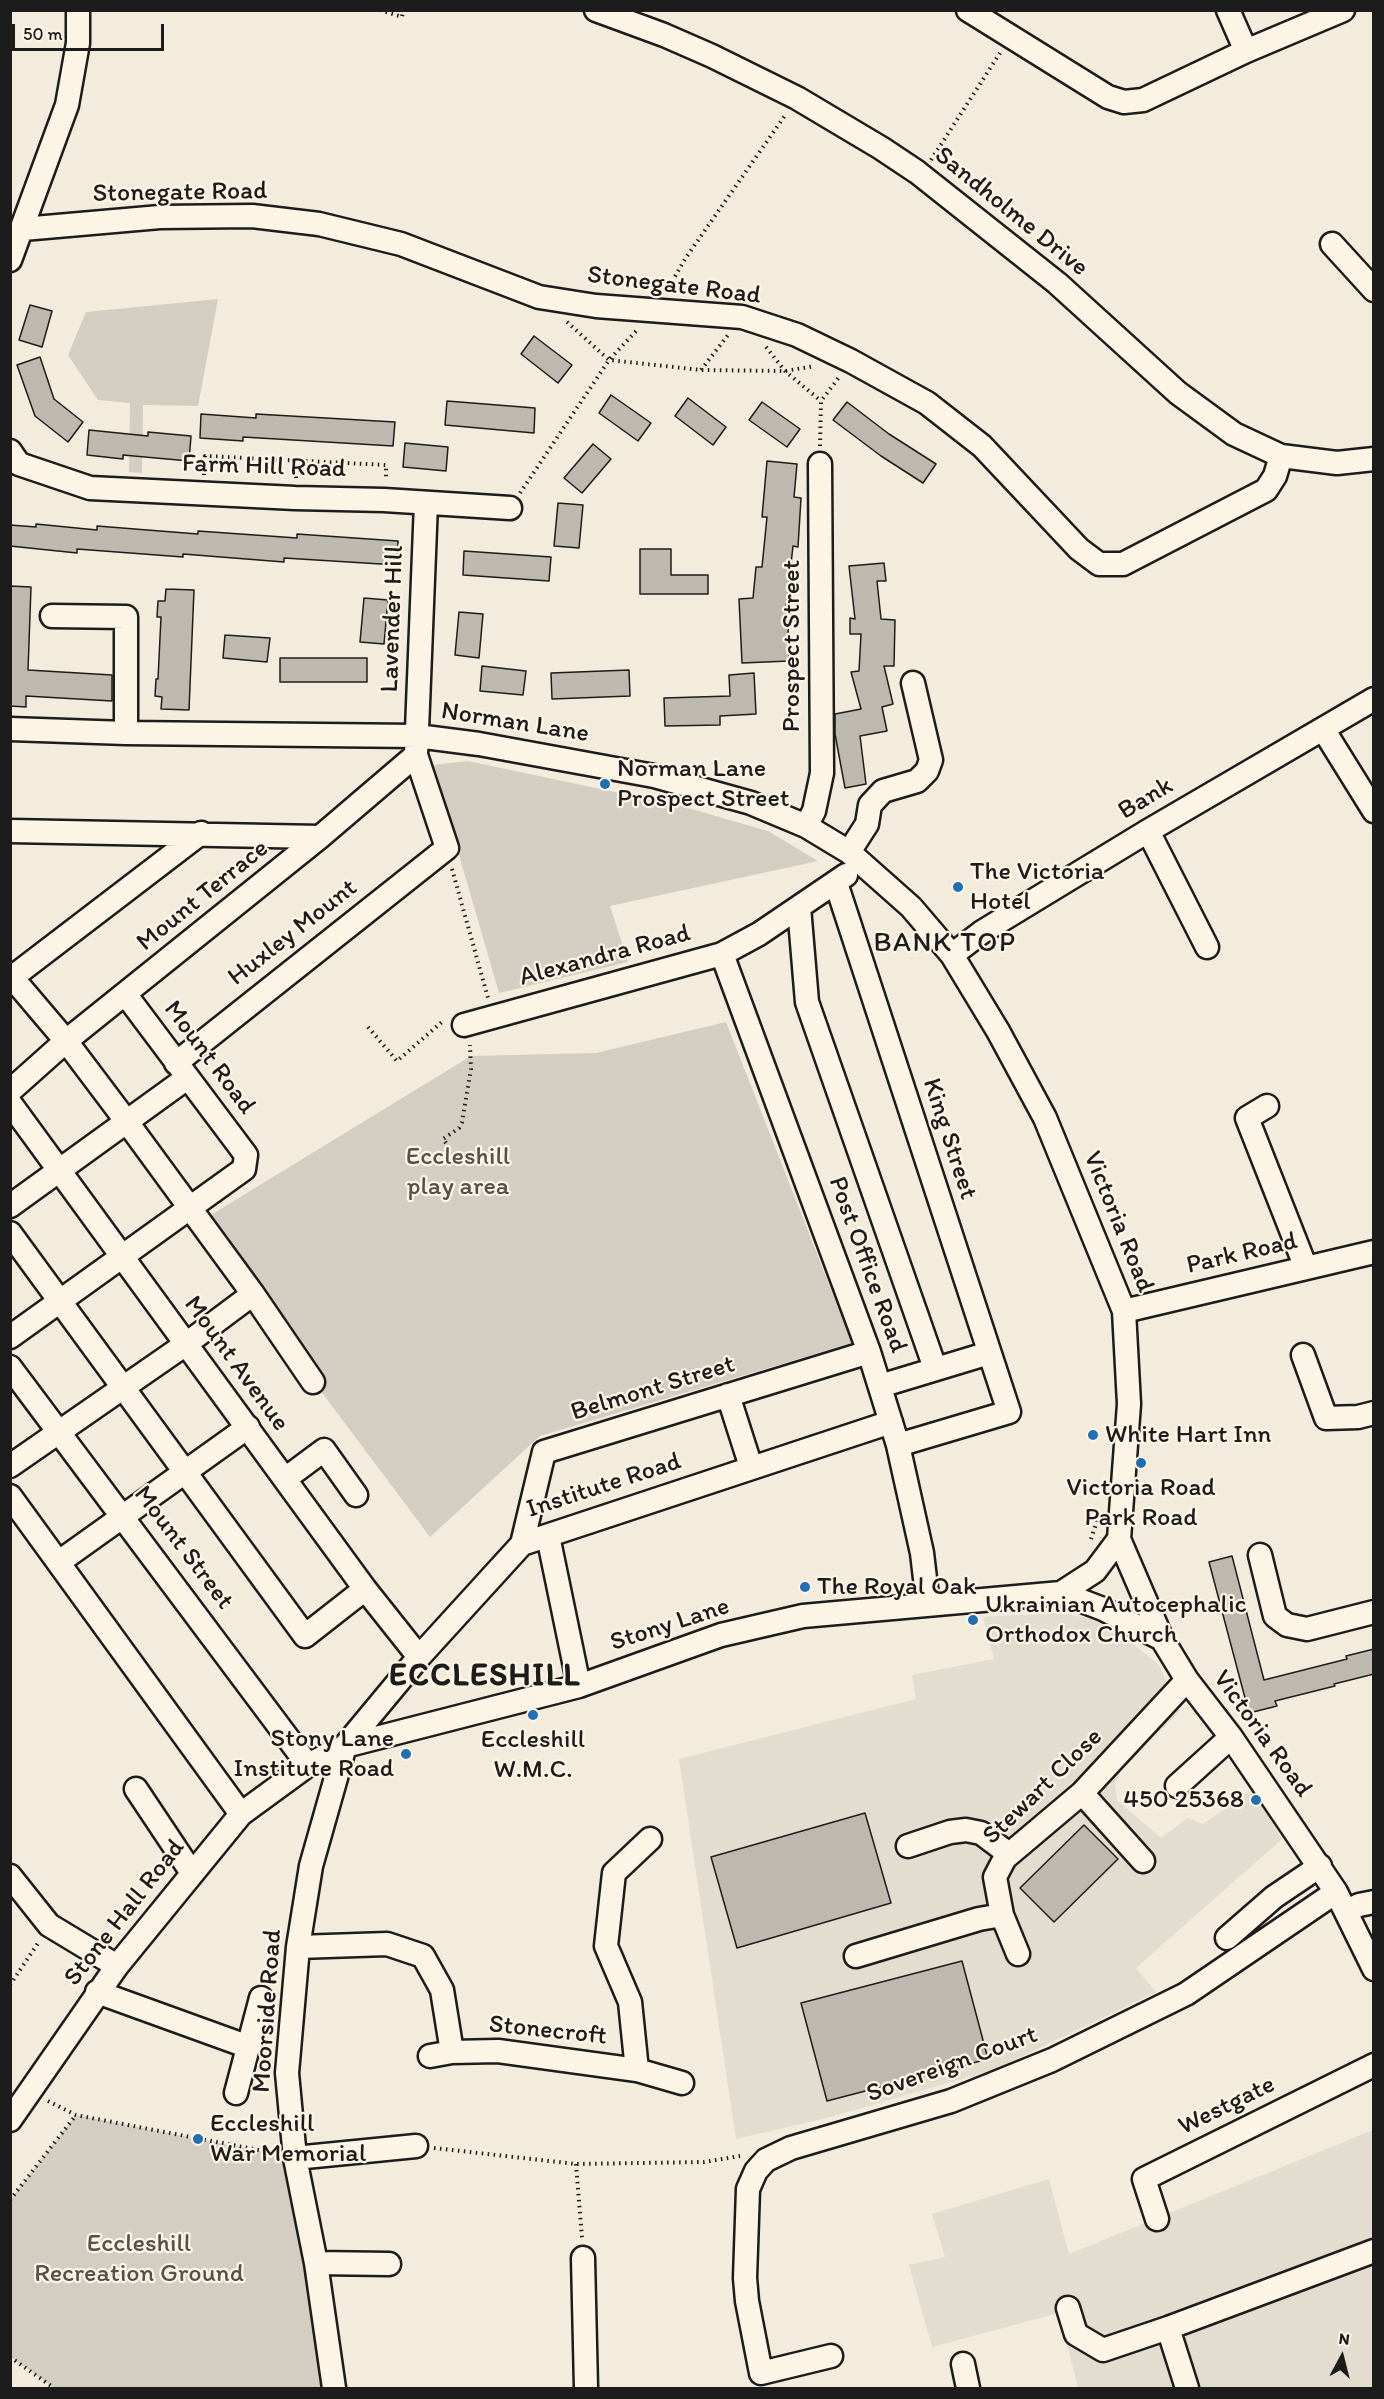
<!DOCTYPE html>
<style>
body{margin:0}
#map{position:relative;width:1384px;height:2399px;overflow:hidden;background:#f3ecdd;font-family:Itim,sans-serif}
canvas{display:block}
.frame{position:absolute;inset:0;border:12px solid #1c1c1c;pointer-events:none}
.north{position:absolute;left:1312px;top:2327px;width:60px;height:60px;-webkit-text-stroke:4px #fcf5e5;paint-order:stroke;rotate:7deg;font-size:16px;font-weight:700;line-height:24px;text-align:center;color:#1c1c1c}
.north::after{content:'';display:block;margin:auto;width:21px;height:27px;background:#1c1c1c;clip-path:polygon(50% 0,100% 100%,50% 72%,0 100%)}
.scale{position:absolute;left:12px;top:24px;width:152px;height:27px;box-sizing:border-box;border:3px solid #1c1c1c;border-top:0;padding-left:8px;font-size:18px;line-height:21px;white-space:nowrap;color:#1c1c1c;-webkit-text-stroke:4px #fcf5e5;paint-order:stroke}
</style>
<div id="map">
<canvas width="1384" height="2399"></canvas>
<div class="frame"></div>
<div class="north">N</div>
<div class="scale">50 m</div>
</div>
<script>
const g = document.querySelector('canvas').getContext('2d');
g.lineJoin = 'round';
function fillPath(path, color) { g.fillStyle = color; g.fill(path, 'evenodd'); }
const toPath = rows => new Path2D(rows.map(r => 'M' + r).join(''));
function stroke(path, color, width, dash) { g.strokeStyle = color; g.lineWidth = width; g.lineCap = dash ? 'butt' : 'round'; g.setLineDash(dash || []); g.stroke(path); }
function write(font, color, halo, rows, align = 'center') {
  g.font = font + ' Itim,sans-serif'; g.lineWidth = 4.5; g.setLineDash([]); g.textBaseline = 'middle'; g.strokeStyle = halo; g.fillStyle = color; for (const [text, x, y, turn = 0] of rows) {
    g.save(); g.translate(x, y); g.rotate((+turn || 0) * Math.PI / 180); g.textAlign = isNaN(turn) ? turn : align; if (halo) g.strokeText(text, 0, 0); g.fillText(text, 0, 0); g.restore();
  }
}
const built = toPath([
 [1062,1613,1096,1620,1120,1633,1159,1665,1180,1711,1121,1771,1115,1784,1117,1800,1161,1838,1188,1818,1203,1824,1252,1790,1282,1839,1136,1968,1156,1992,996,2069,831,2117,736,2139,679,1759,916,1699,912,1675,994,1659,983,1617],
 [1373,2130,1373,2388,1078,2388,1059,2313,932,2347,909,2265,945,2257,932,2214,1049,2179,1069,2254]
]);
const green = toPath([
 [218,299,198,406,143,405,142,473,129,472,130,403,98,400,68,355,86,312],
 [468,761,681,806,768,831,818,861,610,906,628,962,499,993,433,765],
 [726,1022,852,1343,540,1436,430,1537,196,1224,471,1056,596,1053],
 [76,2115,295,2158,334,2388,54,2388,11,2357,10,2200]
]);
const building = toPath([
 [30,305,52,311,42,347,19,340,30,305],
 [534,336,572,365,558,383,521,354,534,336],
 [40,357,54,399,83,422,68,442,35,416,17,365,40,357],
 [611,395,651,423,638,441,599,413,611,395],
 [688,398,726,427,713,445,675,416,688,398],
 [447,401,535,408,534,433,445,425,447,401],
 [762,402,800,429,787,447,749,420,762,402],
 [847,402,889,434,936,464,923,483,881,456,833,420,847,402],
 [201,414,256,418,256,414,395,422,393,446,243,437,243,441,200,438,201,414],
 [89,430,148,436,148,432,191,436,189,461,123,455,123,459,87,455,89,430],
 [405,443,448,447,446,471,403,467,405,443],
 [593,444,611,459,582,493,564,478,593,444],
 [767,461,797,464,794,497,801,498,798,547,793,546,784,626,788,626,789,661,742,663,739,599,753,598,756,567,762,567,767,517,762,517,767,461],
 [558,503,583,505,579,548,554,546,558,503],
 [36,524,97,530,97,526,198,534,198,531,297,538,297,534,398,541,397,565,284,558,284,562,183,554,183,557,77,549,77,553,10,546,10,525,36,527,36,524],
 [640,549,671,549,671,575,708,575,708,594,640,594,640,549],
 [464,551,551,557,549,581,463,575,464,551],
 [884,563,886,581,877,581,881,619,895,620,894,666,884,666,893,704,882,707,887,731,860,736,866,784,845,788,835,734,835,714,861,709,851,672,859,671,861,634,850,634,850,618,855,619,849,566,884,563],
 [10,586,31,587,28,670,112,675,112,701,26,696,26,707,10,706,10,586],
 [166,589,194,590,189,710,161,709,162,697,155,696,156,679,158,679,161,617,157,617,158,601,165,601,166,589],
 [364,598,388,600,384,644,360,642,364,598],
 [459,612,483,614,479,658,455,655,459,612],
 [225,635,270,638,267,662,223,658,225,635],
 [280,658,367,658,367,682,280,682,280,658],
 [482,666,526,671,523,695,480,691,482,666],
 [629,670,630,696,552,699,551,673,629,670],
 [754,673,756,714,720,716,720,725,665,726,664,698,730,696,729,675,754,673],
 [1232,1556,1264,1680,1347,1659,1346,1656,1374,1649,1374,1674,1334,1684,1335,1686,1275,1701,1277,1706,1249,1713,1209,1562,1232,1556],
 [865,1813,891,1903,737,1948,711,1857,865,1813],
 [1084,1825,1118,1859,1054,1922,1020,1888,1084,1825],
 [962,1961,988,2059,827,2101,801,2003,962,1961]
]);
const path = toPath([
 [380,10,402,17,403,10],
 [931,160,1000,53],
 [666,292,685,259,786,114],
 [567,322,609,360,701,370,785,371,815,366],
 [766,347,785,371,821,401],
 [701,370,728,335],
 [820,446,821,401,840,376],
 [204,475,205,456,386,465,386,479],
 [296,478,297,461],
 [520,493,609,360,638,329],
 [452,869,488,998],
 [368,1027,397,1061,443,1021,445,1021],
 [446,1143,443,1139,459,1128,462,1122,471,1069,470,1045],
 [1091,1539,1098,1518],
 [10,1985,38,1943],
 [48,2101,76,2115,274,2153],
 [434,2148,576,2164,704,2162,740,2156],
 [576,2164,582,2238],
 [10,2200,76,2115],
 [10,2357,54,2388]
]);
const minor = toPath([
 [596,10,664,35,712,56,797,98,881,148,917,172,1057,283,1178,393,1234,434,1281,456,1337,463,1374,459],
 [968,10,1108,97,1124,102,1143,100,1246,51,1343,10],
 [1228,10,1246,51],
 [23,229,160,217,252,216,319,224,401,244,539,297,596,306,742,317,797,335,851,361,927,403,982,446,1079,549,1099,564,1123,564,1266,490,1275,476,1281,456],
 [1332,244,1374,290],
 [10,260,67,105,78,43,78,10],
 [10,451,19,464,90,488,295,498,384,500,510,508],
 [52,616,126,617,126,733],
 [10,729,126,733,417,736,479,744,654,776,751,803,806,826,849,852,911,907,952,955,998,1031,1045,1118,1124,1311,1129,1404,1119,1539,1162,1639,1187,1680,1231,1737,1336,1892,1374,1969],
 [1323,729,1374,811],
 [806,826,814,811,822,773,820,464],
 [10,831,320,837],
 [1148,831,1207,947],
 [849,852,867,824,870,805,883,791,917,781,927,771,931,760,913,683],
 [836,883,1009,1412,898,1445],
 [799,907,807,1002,935,1368],
 [722,954,869,1352,898,1445,922,1553,928,1604],
 [952,955,982,932,1148,831,1374,699],
 [10,975,66,1041,127,1122,253,1294,313,1382],
 [10,979,201,833],
 [464,1025,722,954,759,934,846,875],
 [176,1063,447,848,416,755],
 [10,1091,66,1041,320,837,416,755,426,503],
 [10,1103,365,1589,419,1657],
 [1267,1106,1247,1118,1306,1268],
 [10,1206,187,1078],
 [10,1233,305,1636,365,1589],
 [1124,1311,1374,1252],
 [10,1337,244,1169,246,1155,126,995],
 [1303,1355,1326,1418,1358,1417,1374,1413],
 [10,1367,308,1765],
 [880,1386,989,1353],
 [728,1395,751,1467],
 [10,1466,186,1344,253,1294],
 [285,1479,324,1450,356,1495],
 [10,1496,241,1814],
 [548,1536,579,1686],
 [522,1544,544,1452,869,1352],
 [1260,1555,1275,1616,1287,1625,1307,1629,1374,1612],
 [59,1562,248,1427],
 [1061,1593,1103,1609,1162,1639],
 [1177,1786,1231,1737],
 [136,1789,192,1873],
 [1082,1793,1143,1861],
 [908,1846,950,1832,966,1830,981,1833,1005,1851,1005,1858],
 [10,1876,49,1925,117,1966],
 [1347,1911,1359,1905,1374,1902],
 [1227,1938,1274,1897,1320,1866],
 [298,1947,387,1944,423,1956,442,1990,452,2052],
 [1018,1954,1002,1915,995,1877,1005,1858,1082,1793,1187,1680],
 [856,1956,979,1919,1002,1915],
 [97,1992,249,2047],
 [430,2056,452,2052,498,2051,637,2070,682,2083],
 [637,2070,630,2002,606,1946,614,1873,650,1839],
 [236,2093,261,1998],
 [10,2120,117,1966,241,1814,308,1765,345,1746,579,1686,721,1635,803,1616,1061,1593,1095,1571,1119,1539],
 [295,2158,416,2146],
 [1157,2219,1144,2179,1374,2065],
 [583,2258,586,2388],
 [316,2263,389,2264],
 [1068,2308,1076,2334,1103,2350,1168,2328,1374,2251],
 [1168,2328,1187,2388],
 [831,2356,761,2373,747,2301,745,2278,748,2189,756,2171,766,2160,791,2148,951,2101,1052,2060,1186,1994,1336,1892],
 [963,2364,968,2388],
 [334,2388,316,2263,295,2158,287,2073,298,1947,311,1866,345,1746,419,1657,522,1544,891,1422]
]);
const markers = [
 [605,784,6,"#1f6fb2"],
 [958,887,6,"#1f6fb2"],
 [1093,1435,6,"#1f6fb2"],
 [1141,1463,6,"#1f6fb2"],
 [805,1587,6,"#1f6fb2"],
 [973,1620,6,"#1f6fb2"],
 [533,1715,6,"#1f6fb2"],
 [406,1754,6,"#1f6fb2"],
 [1256,1800,6,"#1f6fb2"],
 [198,2139,6,"#1f6fb2"]
];
const streetNames = [
 ["Stonegate Road",180,193,-1],
 ["Sandholme Drive",1011,212,39],
 ["Stonegate Road",674,286,7],
 ["Farm Hill Road",264,467,2],
 ["Lavender Hill",393,619,-88],
 ["Prospect Street",792,646,-90],
 ["Norman Lane",515,723,9],
 ["Bank",1146,799,-31],
 ["Mount Terrace",203,896,-39],
 ["Huxley Mount",293,933,-38],
 ["Alexandra Road",605,956,-15],
 ["Mount Road",209,1058,53],
 ["King Street",949,1139,72],
 ["Victoria Road",1118,1222,68],
 ["Park Road",1242,1254,-13],
 ["Post Office Road",867,1265,70],
 ["Mount Avenue",236,1364,54],
 ["Belmont Street",653,1389,-17],
 ["Institute Road",604,1486,-18],
 ["Mount Street",183,1548,53],
 ["Stony Lane",670,1625,-18],
 ["Victoria Road",1262,1734,54],
 ["Stewart Close",1043,1787,-44],
 ["Stone Hall Road",125,1913,-52],
 ["Moorside Road",268,2011,-86],
 ["Stonecroft",548,2031,6],
 ["Sovereign Court",952,2065,-20],
 ["Westgate",1227,2106,-26]
];
const poiNames = [
 ["Norman Lane",617,769],
 ["Prospect Street",617,799],
 ["The Victoria",970,872],
 ["Hotel",970,902],
 ["White Hart Inn",1105,1435],
 ["Victoria Road",1141,1488,"center"],
 ["Park Road",1141,1518,"center"],
 ["The Royal Oak",817,1587],
 ["Ukrainian Autocephalic",985,1605],
 ["Orthodox Church",985,1635],
 ["Stony Lane",394,1739,"right"],
 ["Institute Road",394,1769,"right"],
 ["Eccleshill",533,1740,"center"],
 ["W.M.C.",533,1770,"center"],
 ["450 25368",1244,1800,"right"],
 ["Eccleshill",210,2124],
 ["War Memorial",210,2154]
];
const parkNames = [
 ["Eccleshill",458,1157],
 ["play area",458,1187],
 ["Eccleshill",139,2244],
 ["Recreation Ground",139,2274]
];
const quarterNames = [
 ["BANK TOP",945,944]
];
const districtNames = [
 ["ECCLESHILL",485,1677]
];
fillPath(built, '#e3ddcf');
fillPath(green, '#d3cec1');
fillPath(building, '#beb9ae');
stroke(building, '#1c1c1c', 1.5);
stroke(minor, '#1c1c1c', 27);
stroke(path, '#1c1c1c', 4, [1.5, 4.5]);
stroke(minor, '#fcf5e5', 22);
for (const [x, y, r, color] of markers) { const dot = new Path2D(); dot.arc(x, y, r, 0, 2 * Math.PI); g.fillStyle = color; g.fill(dot); stroke(dot, '#fcf5e5', 2); }
write('26px', '#1c1c1c', '#fcf5e5', streetNames);
write('26px', '#1c1c1c', '#fcf5e5', poiNames, 'left');
write('26px', '#53514e', '#fcf5e5', parkNames);
g.letterSpacing = '1.5px';
write('28px', '#1c1c1c', '#fcf5e5', quarterNames);
g.letterSpacing = '0px';
g.letterSpacing = '1.5px';
write('bold 32px', '#1c1c1c', '#fcf5e5', districtNames);
g.letterSpacing = '0px';
</script>
